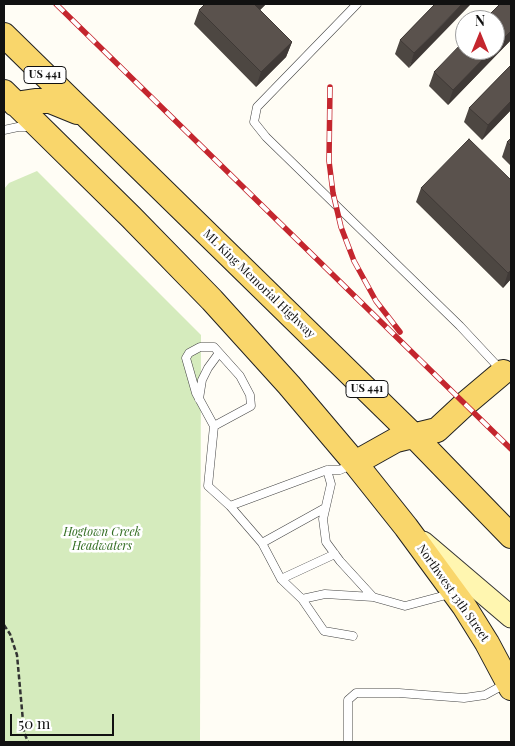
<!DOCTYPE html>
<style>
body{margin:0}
#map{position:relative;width:515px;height:746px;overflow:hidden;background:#fffdf5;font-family:"Playfair Display",serif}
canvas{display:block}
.frame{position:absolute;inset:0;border:5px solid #111;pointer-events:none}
.north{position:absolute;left:455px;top:10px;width:50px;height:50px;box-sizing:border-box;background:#fff;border:1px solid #a0a0a0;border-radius:50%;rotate:0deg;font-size:14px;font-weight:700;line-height:20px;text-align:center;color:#111}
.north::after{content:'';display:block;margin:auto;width:18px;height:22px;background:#c4262e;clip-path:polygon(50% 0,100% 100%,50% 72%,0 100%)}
.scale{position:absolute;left:10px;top:714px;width:104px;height:22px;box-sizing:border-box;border:2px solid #111;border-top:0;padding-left:6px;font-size:15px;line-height:18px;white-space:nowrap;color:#111;-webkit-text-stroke:4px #fff;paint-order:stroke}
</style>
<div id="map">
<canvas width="515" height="746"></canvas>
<div class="frame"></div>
<div class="north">N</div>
<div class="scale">50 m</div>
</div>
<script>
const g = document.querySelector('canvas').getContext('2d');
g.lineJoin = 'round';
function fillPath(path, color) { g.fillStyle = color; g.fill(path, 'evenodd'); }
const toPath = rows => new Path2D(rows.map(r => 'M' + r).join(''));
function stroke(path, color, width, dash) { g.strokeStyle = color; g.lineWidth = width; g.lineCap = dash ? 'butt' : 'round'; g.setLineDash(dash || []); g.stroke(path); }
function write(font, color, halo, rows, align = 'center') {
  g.font = font + ' "Playfair Display",serif'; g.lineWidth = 5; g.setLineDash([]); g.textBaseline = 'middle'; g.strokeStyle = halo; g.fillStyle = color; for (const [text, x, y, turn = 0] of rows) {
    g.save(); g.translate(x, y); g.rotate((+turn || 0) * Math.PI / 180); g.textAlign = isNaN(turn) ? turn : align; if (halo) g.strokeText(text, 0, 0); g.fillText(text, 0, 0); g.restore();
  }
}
const green = toPath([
 [37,171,201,335,200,742,4,742,4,189,9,183]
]);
const path = toPath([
 [4,625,10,634,17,655,24,732,28,742]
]);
const service = toPath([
 [357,4,257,107,254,122,266,137,460,326,502,371],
 [4,130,18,127,31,127],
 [199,399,202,380,208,368,219,353],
 [214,426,196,393,186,358,189,353,200,347,214,347,240,376,250,395,251,406,214,426,208,486,230,506],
 [353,464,340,470,327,470,331,484,323,519,326,542,340,561,373,597,405,606,450,594],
 [327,470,230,506,262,543,281,579,302,599,325,594,373,597],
 [262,543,325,508],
 [281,579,335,554],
 [302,599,324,631,353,636],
 [348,742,348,700,356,693,399,693,464,698,485,695,507,683]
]);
const secondary = toPath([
 [423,542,511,617]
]);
const primary = toPath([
 [4,35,414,436,511,536],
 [4,92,131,217,212,300,289,385,355,463,406,527,464,606,487,643,511,688],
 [15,104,35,101,50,101,77,112],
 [355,463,396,440,437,430,465,404,503,372]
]);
const rail = toPath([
 [56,4,511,449],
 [330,87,329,161,333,193,341,227,354,261,376,301,400,332]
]);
const wall = toPath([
 [205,4,266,4,260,10,292,42,286,57,256,87,194,24,199,10],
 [435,4,409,68,395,54,400,40],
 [511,4,511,40,448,105,429,86,434,72],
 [511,65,511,110,482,140,464,122,469,108],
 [511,138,511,166,502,157,507,142],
 [511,180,511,279,503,288,416,202,421,188]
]);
const shadedWall = toPath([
 [256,4,266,4,250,20,255,5],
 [462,4,471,4,409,68,414,53],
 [511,31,511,40,448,105,453,90,492,50,495,50,495,47],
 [292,42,286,57,256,87,261,72],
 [511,101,511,110,482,140,488,125],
 [511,270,511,279,503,288,508,273]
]);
const building = toPath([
 [205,4,256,4,255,5,292,42,261,72,199,10,205,4],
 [435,4,462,4,414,53,400,40,435,4],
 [500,4,511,4,511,31,495,47,495,20,484,20,500,4],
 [465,40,465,50,492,50,453,90,434,72,465,40],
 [511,65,511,101,488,125,469,108,511,65],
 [511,138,511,146,507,142,511,138],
 [469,139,511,180,511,270,508,273,421,188,469,139]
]);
const shields = [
 [45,75,42],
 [367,389,42]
];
const shieldNames = [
 ["US 441",45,75],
 ["US 441",367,389]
];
const streetNames = [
 ["ML King Memorial Highway",259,284,44],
 ["Northwest 13th Street",453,593,55]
];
const parkNames = [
 ["Hogtown Creek",102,532],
 ["Headwaters",102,546]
];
fillPath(green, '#d5ebbd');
stroke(service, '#444', 9);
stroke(secondary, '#333', 23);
stroke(primary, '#222', 26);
stroke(path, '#333', 2.5, [5, 2.5]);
stroke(service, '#fff', 8);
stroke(secondary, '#fff6b0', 21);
stroke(primary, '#f9d66b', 24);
stroke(rail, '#c4262e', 5.5);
stroke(rail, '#fff', 4, [11]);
fillPath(wall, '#4d4742');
fillPath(shadedWall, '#3f3936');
fillPath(building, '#5a524d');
stroke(building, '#3f3936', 1);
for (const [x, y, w] of shields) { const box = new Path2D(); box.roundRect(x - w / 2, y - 8.5, w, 17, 4); g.fillStyle = '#fff'; g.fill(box); stroke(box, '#111', 1); }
write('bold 11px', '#111', null, shieldNames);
write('12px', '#111', '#fff', streetNames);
write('italic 12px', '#2f6b1f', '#fff', parkNames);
</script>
